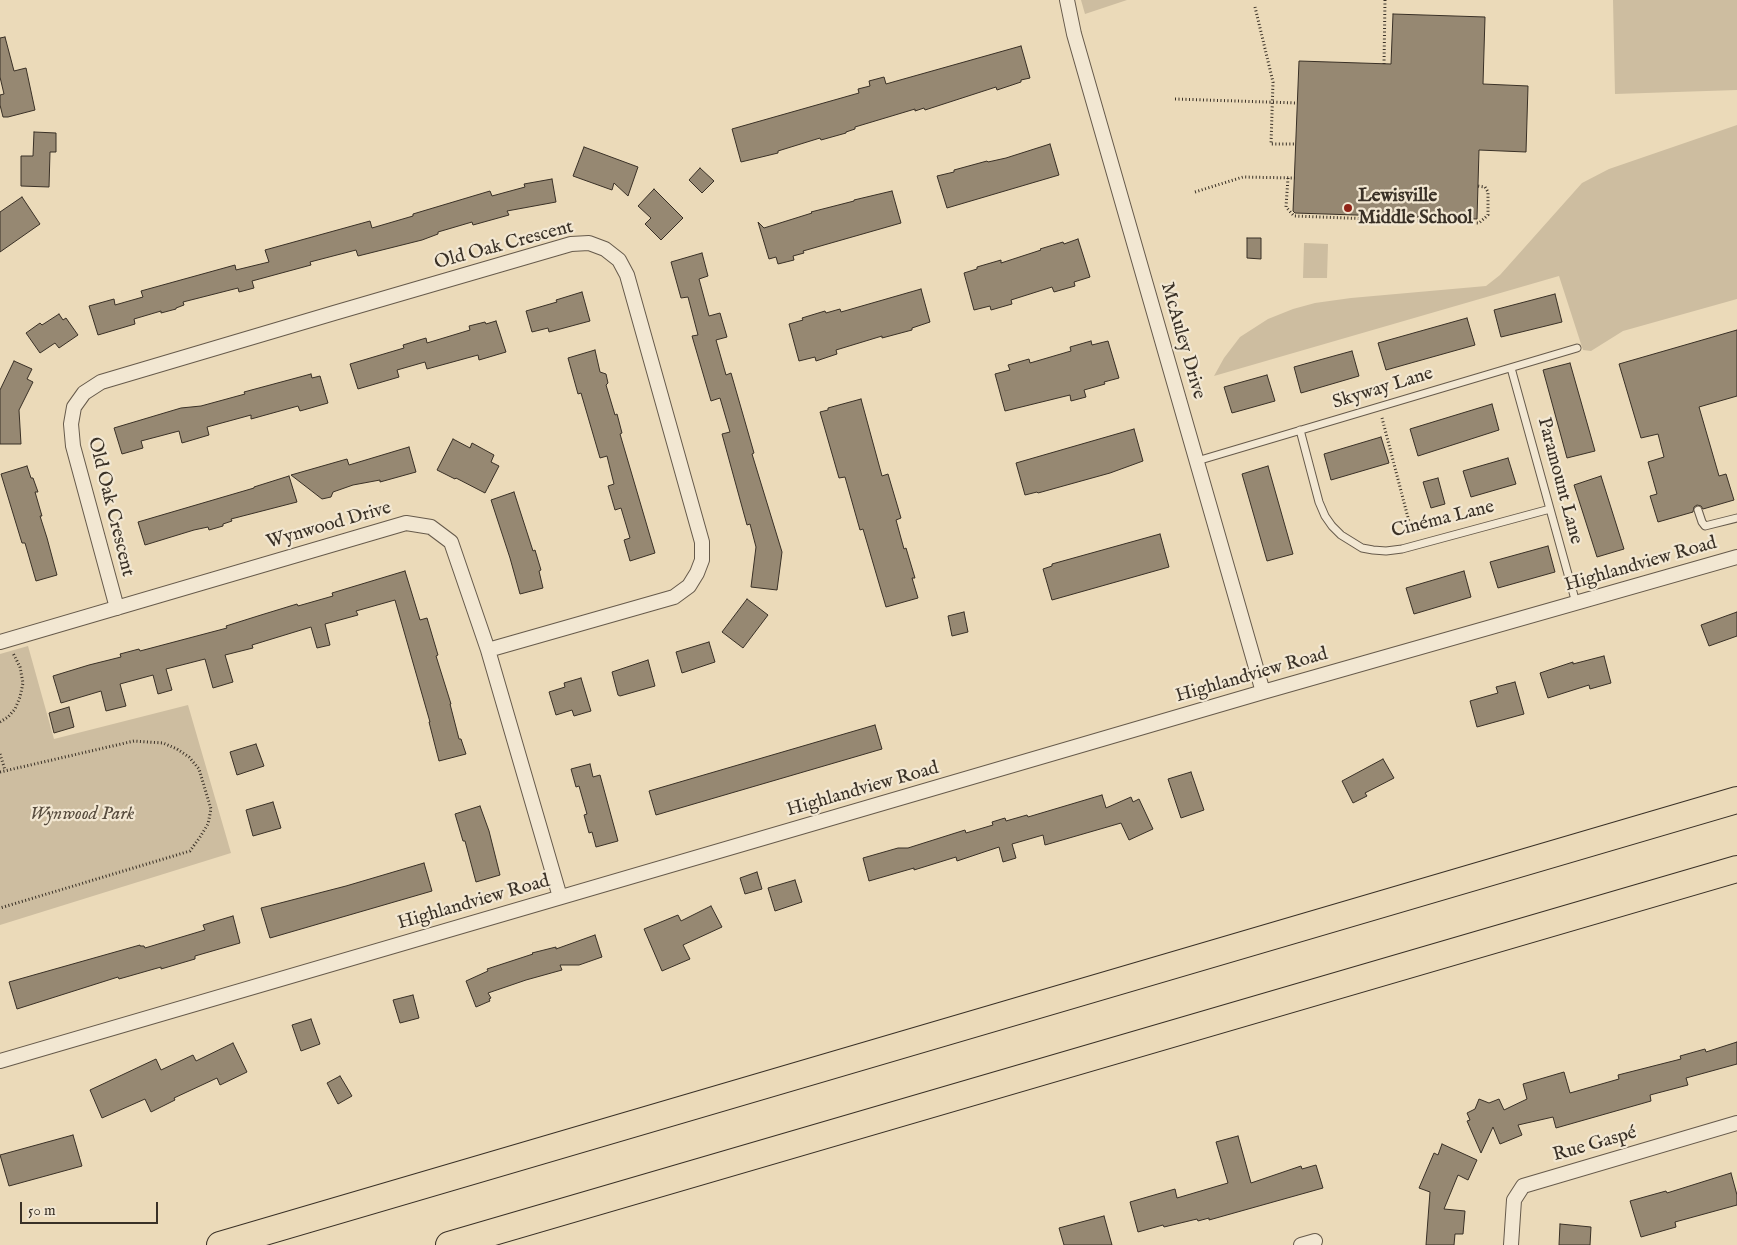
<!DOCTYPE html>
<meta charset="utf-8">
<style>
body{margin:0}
#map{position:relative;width:1737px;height:1245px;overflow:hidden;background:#ebdab9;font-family:"IM FELL English",serif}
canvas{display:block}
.scale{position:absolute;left:20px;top:1202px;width:138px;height:22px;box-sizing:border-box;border:2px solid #393026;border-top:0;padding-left:6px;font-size:15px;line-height:18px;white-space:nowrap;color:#393026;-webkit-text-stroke:4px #f2e7d2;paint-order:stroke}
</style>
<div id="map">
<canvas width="1737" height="1245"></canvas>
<div class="scale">50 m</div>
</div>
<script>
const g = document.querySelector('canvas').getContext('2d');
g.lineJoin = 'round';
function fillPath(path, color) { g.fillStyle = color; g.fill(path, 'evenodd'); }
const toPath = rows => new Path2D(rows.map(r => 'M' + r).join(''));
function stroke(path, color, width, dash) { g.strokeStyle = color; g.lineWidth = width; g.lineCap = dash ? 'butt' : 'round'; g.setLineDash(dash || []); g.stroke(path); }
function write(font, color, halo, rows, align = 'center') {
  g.font = font + ' "IM FELL English",serif'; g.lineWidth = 4.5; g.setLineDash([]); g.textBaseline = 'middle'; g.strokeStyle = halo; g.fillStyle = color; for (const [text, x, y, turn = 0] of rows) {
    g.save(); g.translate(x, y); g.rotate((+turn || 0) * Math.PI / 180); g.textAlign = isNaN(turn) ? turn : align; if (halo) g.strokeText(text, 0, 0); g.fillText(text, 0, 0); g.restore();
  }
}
const green = toPath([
 [1081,0,1127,0,1085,14],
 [1613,0,1737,0,1737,90,1615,94],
 [1737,125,1737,299,1623,331,1591,351,1583,350,1581,344,1559,276,1214,376,1224,358,1240,337,1268,319,1293,309,1315,303,1351,298,1486,286,1500,275,1582,183,1609,169],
 [1304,243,1328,244,1327,278,1303,278],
 [28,646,54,739,188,705,231,853,0,925,0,654]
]);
const building = toPath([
 [1393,14,1485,17,1483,84,1528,86,1526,152,1479,150,1477,219,1295,213,1293,211,1299,61,1391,64,1393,14],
 [5,37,14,71,26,68,35,110,8,117,3,117,0,105,0,95,4,94,0,77,0,38,5,37],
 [1021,46,1030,78,1021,80,1021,82,997,90,996,87,925,110,924,108,915,111,915,109,855,127,855,129,846,132,846,133,821,140,820,138,778,151,778,153,741,162,732,129,859,93,858,89,870,86,869,81,884,77,886,84,893,82,1021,46],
 [34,132,56,133,56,152,50,152,49,187,21,186,21,156,33,156,34,132],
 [1050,144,1059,175,947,208,937,176,954,172,954,170,987,161,988,162,1006,158,1050,144],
 [584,147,638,167,628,196,614,183,612,190,573,176,584,147],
 [700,168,714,181,702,193,689,180,700,168],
 [552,179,556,202,507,211,509,215,473,225,472,222,438,232,438,234,422,240,358,256,356,250,310,262,311,265,252,281,254,288,239,292,238,288,183,302,184,305,176,308,176,309,161,313,161,311,134,319,135,324,98,335,89,306,114,299,115,305,143,297,141,291,235,265,236,270,269,262,265,250,370,221,372,228,413,216,413,214,490,191,492,196,525,187,524,184,552,179],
 [654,189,683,218,661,240,645,224,651,218,638,206,654,189],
 [892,191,901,223,803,251,804,253,793,256,794,260,778,264,776,257,769,259,758,222,764,228,812,213,811,212,854,201,854,200,892,191],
 [22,197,40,224,0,252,0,212,22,197],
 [1247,238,1261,238,1261,259,1247,258,1247,238],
 [1078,239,1090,277,1074,282,1075,286,1054,292,1052,287,1011,300,1012,304,991,310,990,306,974,310,964,273,977,269,977,267,1001,260,1001,263,1041,250,1040,249,1063,242,1064,244,1078,239],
 [702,253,708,276,699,279,709,316,720,313,727,337,716,340,726,375,731,373,754,453,752,454,782,552,777,590,751,587,756,547,750,524,747,525,722,434,730,432,720,398,711,401,692,336,698,335,688,297,681,298,671,262,702,253],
 [921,289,930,322,912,328,912,330,882,338,882,336,836,350,837,354,816,361,815,357,799,361,789,324,803,320,802,318,825,311,826,313,840,309,841,312,921,289],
 [582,292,590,321,549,332,548,328,532,332,526,311,557,302,556,300,582,292],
 [1555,294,1562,322,1501,337,1494,310,1555,294],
 [59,314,63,320,66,318,78,335,59,348,55,343,40,353,26,333,40,323,42,325,59,314],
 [1467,318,1475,345,1386,370,1378,343,1467,318],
 [496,321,506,352,479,360,478,355,427,369,425,362,397,370,399,377,358,389,350,364,404,348,403,345,426,338,427,343,470,330,469,326,485,322,486,324,496,321],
 [1737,330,1737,396,1699,407,1719,476,1726,474,1734,500,1703,509,1701,506,1697,505,1694,507,1693,512,1658,522,1650,496,1657,494,1648,462,1664,457,1658,434,1641,438,1619,364,1737,330],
 [1091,341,1092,345,1108,341,1119,378,1104,382,1105,384,1084,390,1086,397,1071,401,1070,395,1005,411,995,374,1010,370,1008,365,1029,359,1030,363,1071,351,1070,347,1091,341],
 [595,350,600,372,606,374,608,383,606,385,615,415,617,414,622,433,620,434,655,553,630,561,624,540,630,538,621,508,615,510,608,486,614,484,607,456,600,458,581,393,578,394,568,358,595,350],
 [1352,351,1359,376,1301,393,1294,367,1352,351],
 [14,361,32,369,27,379,33,382,19,410,21,444,0,444,0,390,14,361],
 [1570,363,1595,451,1567,458,1543,370,1570,363],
 [311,374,312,378,320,376,328,403,300,411,298,406,251,419,251,415,207,427,209,435,182,443,179,431,141,441,143,448,122,454,114,428,181,408,201,406,245,394,244,392,311,374],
 [1267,375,1275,401,1232,413,1224,387,1267,375],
 [861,399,882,476,888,474,901,518,896,520,904,549,906,548,915,578,912,578,918,598,886,607,863,529,860,530,845,477,839,478,820,412,828,410,828,408,861,399],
 [1492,404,1499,430,1418,456,1410,429,1492,404],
 [1134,429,1143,461,1110,473,1038,493,1037,492,1025,495,1016,463,1134,429],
 [1381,437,1389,463,1331,480,1324,454,1381,437],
 [453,439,470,448,472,443,494,455,491,462,499,466,485,493,456,478,455,479,437,470,453,439],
 [409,447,416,472,380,482,380,480,353,485,333,492,331,497,322,499,291,475,347,459,349,465,409,447],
 [1508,458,1516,484,1471,497,1463,471,1508,458],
 [27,466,31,478,33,478,38,492,35,492,42,516,40,516,47,538,57,575,36,581,25,543,22,543,1,474,27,466],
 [1268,466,1293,554,1267,561,1242,474,1268,466],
 [289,476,297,502,231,519,232,521,223,524,223,526,209,530,208,527,194,530,145,545,138,522,254,488,254,487,289,476],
 [1601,476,1624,549,1597,557,1574,485,1601,476],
 [1438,478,1445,504,1431,508,1423,482,1438,478],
 [514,492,533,551,535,550,541,570,539,571,543,588,520,594,510,558,491,500,514,492],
 [1160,534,1169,567,1052,600,1043,569,1052,566,1052,564,1160,534],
 [1548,546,1555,572,1498,588,1490,562,1548,546],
 [405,571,420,620,427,618,438,655,436,656,451,704,450,704,459,739,461,739,466,754,439,761,429,722,430,722,395,600,356,611,358,615,325,624,330,645,317,648,311,627,252,645,253,648,225,655,233,682,213,688,205,659,166,669,172,690,158,694,153,675,120,684,126,706,106,711,101,691,61,703,53,676,89,665,121,657,120,654,139,649,140,651,227,628,226,626,261,615,297,604,298,606,333,596,332,593,405,571],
 [1464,571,1471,597,1414,614,1406,588,1464,571],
 [747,599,768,615,743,648,722,632,747,599],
 [964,612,968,632,952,636,948,616,964,612],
 [1737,612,1737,636,1709,646,1701,625,1737,612],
 [709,642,715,662,682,673,676,652,709,642],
 [1604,656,1611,683,1590,689,1589,685,1548,698,1540,673,1573,662,1573,664,1604,656],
 [648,660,655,686,620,696,618,695,612,672,648,660],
 [581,678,591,711,574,716,572,710,556,715,549,692,565,687,564,683,581,678],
 [1515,682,1524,714,1477,727,1470,701,1498,693,1496,687,1515,682],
 [69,707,74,727,54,733,49,713,69,707],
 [875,725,882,749,656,815,649,791,875,725],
 [256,744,264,766,237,775,230,752,256,744],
 [1383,759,1394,778,1365,793,1367,796,1353,803,1342,781,1383,759],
 [590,764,593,777,600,775,618,841,596,847,592,832,589,833,584,815,587,814,579,786,576,787,571,769,590,764],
 [1191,772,1204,810,1181,818,1168,779,1191,772],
 [1102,795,1106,808,1131,797,1133,802,1139,799,1153,829,1129,840,1121,823,1045,845,1043,835,1012,844,1016,858,1003,862,999,847,957,861,956,857,914,870,914,868,869,881,863,858,898,848,908,848,965,830,966,833,993,825,992,822,1005,818,1006,821,1027,815,1028,817,1102,795],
 [273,802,281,828,253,836,246,810,273,802],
 [480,806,489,831,500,875,476,882,465,841,463,841,455,814,480,806],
 [424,863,432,891,270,938,261,908,346,886,424,863],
 [757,872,762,889,745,894,740,878,757,872],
 [795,880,802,902,775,911,768,888,795,880],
 [711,906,722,927,683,945,690,959,662,971,644,929,678,915,681,921,711,906],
 [233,916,240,943,195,956,195,959,161,969,161,967,119,979,118,977,17,1009,9,982,140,945,140,946,144,946,145,948,205,930,203,925,233,916],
 [595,935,602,957,579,965,560,965,562,970,526,980,488,993,491,998,489,999,490,1001,476,1007,466,981,488,971,487,969,533,954,532,953,556,947,556,949,595,935],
 [413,995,419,1018,400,1023,393,1000,413,995],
 [311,1019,320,1044,301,1051,292,1025,311,1019],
 [1737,1042,1737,1064,1686,1078,1688,1085,1650,1095,1651,1101,1556,1128,1553,1117,1518,1125,1522,1135,1500,1144,1493,1127,1481,1153,1467,1121,1470,1120,1467,1113,1475,1109,1479,1099,1489,1103,1499,1099,1504,1110,1527,1099,1523,1084,1564,1072,1570,1093,1619,1079,1618,1075,1681,1059,1680,1056,1705,1049,1706,1052,1737,1042],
 [233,1043,247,1072,220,1085,217,1078,174,1098,175,1100,151,1112,145,1099,102,1118,90,1090,156,1059,161,1070,193,1055,196,1061,233,1043],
 [340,1076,352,1096,338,1104,327,1083,340,1076],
 [73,1135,82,1166,9,1186,0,1155,73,1135],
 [1238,1136,1251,1183,1301,1166,1302,1169,1316,1165,1323,1188,1209,1220,1209,1218,1198,1221,1197,1219,1164,1227,1163,1225,1138,1232,1130,1202,1175,1189,1177,1198,1228,1183,1216,1142,1238,1136],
 [1442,1144,1477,1160,1468,1180,1458,1175,1444,1209,1465,1211,1463,1234,1455,1234,1454,1245,1426,1245,1430,1192,1419,1188,1434,1153,1438,1155,1442,1144],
 [1731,1173,1737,1195,1737,1205,1675,1222,1676,1227,1641,1237,1630,1201,1666,1191,1667,1193,1731,1173],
 [1104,1216,1112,1245,1064,1245,1059,1228,1104,1216],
 [1560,1224,1591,1227,1590,1245,1559,1245,1560,1224]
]);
const path = toPath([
 [1255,7,1273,82,1271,144,1296,144],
 [1384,64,1385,0],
 [1175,99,1297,103],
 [1288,178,1286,207,1294,216,1479,223,1488,215,1488,192,1485,187,1478,186],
 [1195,192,1243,177,1295,178],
 [1382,418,1412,533],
 [0,722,8,717,15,709,20,697,23,683,20,667,13,653],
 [0,754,5,770],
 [0,772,134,741,163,743,177,749,189,757,199,769,211,809,208,824,200,837,190,851,0,908]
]);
const lane = toPath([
 [1511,368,1576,603],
 [1300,430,1319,502,1325,516,1332,526,1341,535,1362,548,1373,550,1386,551,1402,549,1550,509],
 [1197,461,1577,348],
 [1698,510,1702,522,1705,526,1737,518]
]);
const street = toPath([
 [1067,0,1074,34,1263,692],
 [117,608,73,446,71,424,74,407,84,393,101,382,334,313,571,244,589,243,605,249,619,260,627,275,702,542,702,560,697,573,689,586,674,597,488,650],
 [0,642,406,523,431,527,451,542,488,650,560,897],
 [0,1061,1263,692,1737,557],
 [1301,1245,1315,1241],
 [1511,1245,1514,1200,1523,1186,1737,1123]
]);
const highway = toPath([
 [220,1245,1737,800],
 [449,1245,1737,869]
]);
const markers = [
 [1348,208,5,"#8f2418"]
];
const poiNames = [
 ["Lewisville",1358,197],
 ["Middle School",1358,219]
];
const streetNames = [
 ["Old Oak Crescent",504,246,-15],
 ["McAuley Drive",1182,341,74],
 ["Skyway Lane",1383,389,-17],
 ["Paramount Lane",1559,481,75],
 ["Old Oak Crescent",110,507,76],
 ["Cinéma Lane",1443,520,-14],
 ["Wynwood Drive",329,526,-16],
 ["Highlandview Road",1641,565,-16],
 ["Highlandview Road",1252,676,-16],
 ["Highlandview Road",863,790,-16],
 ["Highlandview Road",474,903,-16],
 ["Rue Gaspé",1595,1145,-16]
];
const parkNames = [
 ["Wynwood Park",82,815]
];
fillPath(green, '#cdbda0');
fillPath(building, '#968872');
stroke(building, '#393026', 1);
stroke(lane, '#665a4b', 9);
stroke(street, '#665a4b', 16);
stroke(highway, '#393026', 28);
stroke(path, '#393026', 3, [1, 2.5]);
stroke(lane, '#f2e7d2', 7);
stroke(street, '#f2e7d2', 14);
stroke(highway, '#ebdab9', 26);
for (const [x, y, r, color] of markers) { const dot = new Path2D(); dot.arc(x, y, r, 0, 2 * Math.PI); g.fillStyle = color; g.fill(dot); stroke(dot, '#f2e7d2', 2); }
write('bold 19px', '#393026', '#f2e7d2', poiNames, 'left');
write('19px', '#393026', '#f2e7d2', streetNames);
write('italic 19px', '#574c3e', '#f2e7d2', parkNames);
</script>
